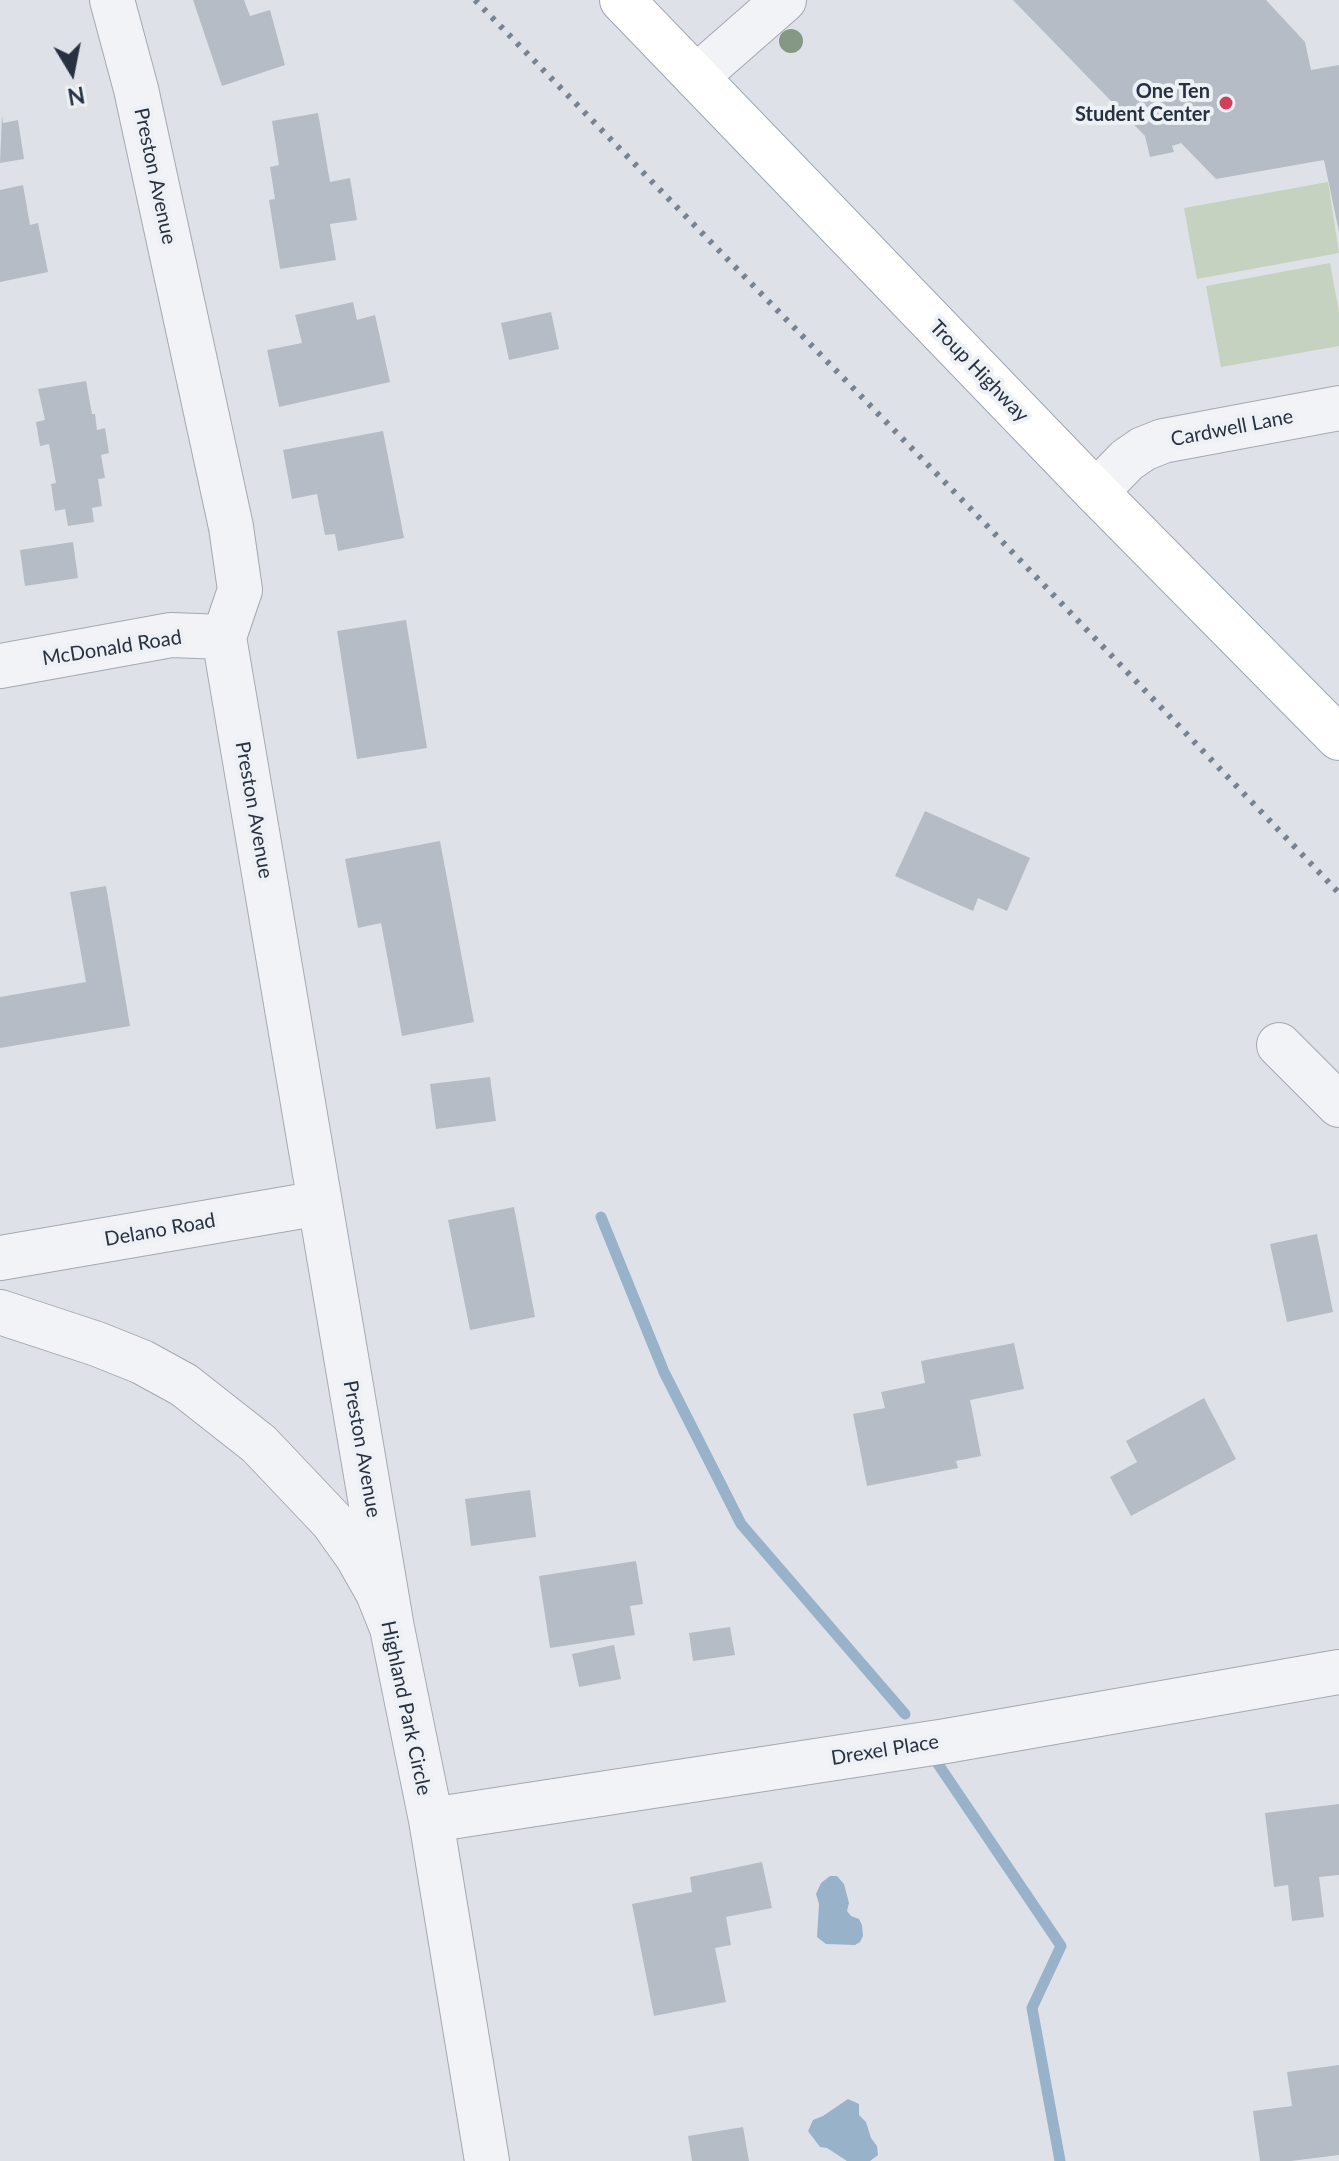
<!DOCTYPE html>
<style>
body{margin:0}
#map{position:relative;width:1339px;height:2161px;overflow:hidden;background:#dee2e8;font-family:Lato,sans-serif}
canvas{display:block}
.north{position:absolute;left:32px;top:32px;width:80px;height:80px;-webkit-text-stroke:6px #edf1f5;paint-order:stroke;rotate:170deg;font-size:22px;font-weight:700;line-height:32px;text-align:center;color:#27313f}
.north::after{content:'';display:block;margin:auto;width:28px;height:36px;background:#27313f;clip-path:polygon(50% 0,100% 100%,50% 72%,0 100%)}
</style>
<div id="map">
<canvas width="1339" height="2161"></canvas>
<div class="north">N</div>
</div>
<script>
const g = document.querySelector('canvas').getContext('2d');
g.lineJoin = 'round';
function fillPath(path, color) { g.fillStyle = color; g.fill(path, 'evenodd'); }
const toPath = rows => new Path2D(rows.map(r => 'M' + r).join(''));
function stroke(path, color, width, dash) { g.strokeStyle = color; g.lineWidth = width; g.lineCap = dash ? 'butt' : 'round'; g.setLineDash(dash || []); g.stroke(path); }
function write(font, color, halo, rows, align = 'center') {
  g.font = font + ' Lato,sans-serif'; g.lineWidth = 8; g.setLineDash([]); g.textBaseline = 'middle'; g.strokeStyle = halo; g.fillStyle = color; for (const [text, x, y, turn = 0] of rows) {
    g.save(); g.translate(x, y); g.rotate((+turn || 0) * Math.PI / 180); g.textAlign = isNaN(turn) ? turn : align; if (halo) g.strokeText(text, 0, 0); g.fillText(text, 0, 0); g.restore();
  }
}
const green = toPath([
 [1328,182,1339,253,1197,279,1184,208],
 [1330,263,1339,312,1339,346,1221,367,1206,286]
]);
const water = toPath([
 [830,1876,837,1876,844,1884,849,1903,847,1911,851,1916,859,1919,862,1925,863,1936,860,1942,855,1945,826,1944,817,1937,819,1904,816,1894,821,1883],
 [848,2099,859,2104,859,2115,866,2122,871,2138,877,2146,878,2155,870,2161,847,2161,827,2148,820,2147,808,2131,813,2120,823,2116]
]);
const stream = toPath([
 [601,1217,664,1372,741,1524,905,1714],
 [936,1761,1061,1946,1032,2008,1060,2161]
]);
const building = toPath([
 [193,0,244,0,250,16,270,10,285,65,222,86],
 [1013,0,1266,0,1305,42,1311,70,1339,65,1339,232,1324,160,1216,179,1181,143,1172,146,1174,152,1150,157,1145,136],
 [318,113,330,182,350,178,357,220,330,224,336,260,280,269,269,200,275,199,270,167,279,165,272,121],
 [2,115,3,123,18,120,24,159,0,163],
 [23,185,30,225,38,223,48,272,0,282,0,190],
 [353,302,357,320,375,315,390,382,279,407,267,350,302,343,295,315],
 [551,312,559,349,509,360,501,323],
 [86,381,92,414,95,414,97,430,105,428,109,453,101,455,105,478,98,479,102,506,92,508,94,522,68,526,65,509,55,511,51,484,56,483,49,444,40,446,36,422,45,420,38,389],
 [383,431,404,538,338,551,335,534,325,535,317,494,292,499,283,450],
 [73,542,78,578,25,586,20,550],
 [406,620,427,748,357,759,337,631],
 [925,811,1030,858,1007,911,978,898,973,911,895,876],
 [440,841,474,1022,402,1036,381,923,358,928,345,859],
 [106,886,130,1026,0,1048,0,997,86,982,70,892],
 [490,1077,496,1121,436,1129,430,1084],
 [514,1207,535,1317,470,1330,448,1220],
 [1317,1234,1333,1312,1287,1322,1270,1244],
 [1014,1343,1024,1389,970,1400,981,1456,956,1461,958,1468,867,1486,853,1414,885,1408,881,1392,925,1383,921,1361],
 [1204,1398,1236,1459,1131,1516,1110,1477,1137,1462,1126,1441],
 [530,1490,536,1537,471,1546,465,1499],
 [636,1561,643,1604,630,1606,635,1635,550,1648,539,1576],
 [730,1627,735,1655,693,1661,689,1633],
 [614,1645,621,1679,579,1687,572,1654],
 [1339,1804,1339,1875,1319,1877,1324,1917,1292,1921,1288,1885,1274,1887,1265,1813],
 [762,1862,772,1908,726,1917,731,1945,715,1948,726,2002,654,2016,632,1904,692,1892,690,1877],
 [1339,2065,1339,2155,1291,2161,1260,2161,1253,2111,1292,2106,1287,2072],
 [743,2127,749,2161,692,2161,688,2136]
]);
const minor = toPath([
 [112,0,136,89,231,527,240,590,224,637,392,1628],
 [696,77,784,0],
 [1096,492,1127,460,1143,449,1163,441,1339,408],
 [0,666,171,635,224,637],
 [1279,1045,1339,1105],
 [0,1258,320,1203],
 [0,1312,97,1344,142,1362,184,1385,259,1444,332,1521,357,1556,378,1593,392,1628,431,1820,487,2161],
 [431,1820,946,1741,1339,1672]
]);
const major = toPath([
 [622,0,1096,492,1339,738]
]);
const rail = toPath([
 [475,0,970,508,1339,893]
]);
const trees = [
 [791,41]
];
const markers = [
 [1226,103,8,"#d0405c"]
];
const poiNames = [
 ["One Ten",1210,92],
 ["Student Center",1210,115]
];
const streetNames = [
 ["Preston Avenue",155,176,78],
 ["Troup Highway",979,371,46],
 ["Cardwell Lane",1232,428,-11],
 ["McDonald Road",112,648,-9],
 ["Preston Avenue",254,810,80],
 ["Delano Road",160,1230,-10],
 ["Preston Avenue",362,1449,80],
 ["Highland Park Circle",406,1708,78],
 ["Drexel Place",885,1750,-9]
];
fillPath(green, '#c4d2bf');
fillPath(water, '#98b2c9');
stroke(stream, '#98b2c9', 11);
fillPath(building, '#b5bcc5');
stroke(minor, '#a3a9b2', 46);
stroke(major, '#9da7b4', 46);
stroke(minor, '#f1f3f6', 44);
stroke(major, '#fff', 44);
stroke(rail, '#778292', 6, [4, 8]);
g.fillStyle = '#859885';
for (const [x, y] of trees) { g.beginPath(); g.arc(x, y, 12, 0, 2 * Math.PI); g.fill(); }
for (const [x, y, r, color] of markers) { const dot = new Path2D(); dot.arc(x, y, r, 0, 2 * Math.PI); g.fillStyle = color; g.fill(dot); stroke(dot, '#edf1f5', 3); }
write('bold 20px', '#27313f', '#edf1f5', poiNames, 'right');
write('20px', '#27313f', '#edf1f5', streetNames);
</script>
